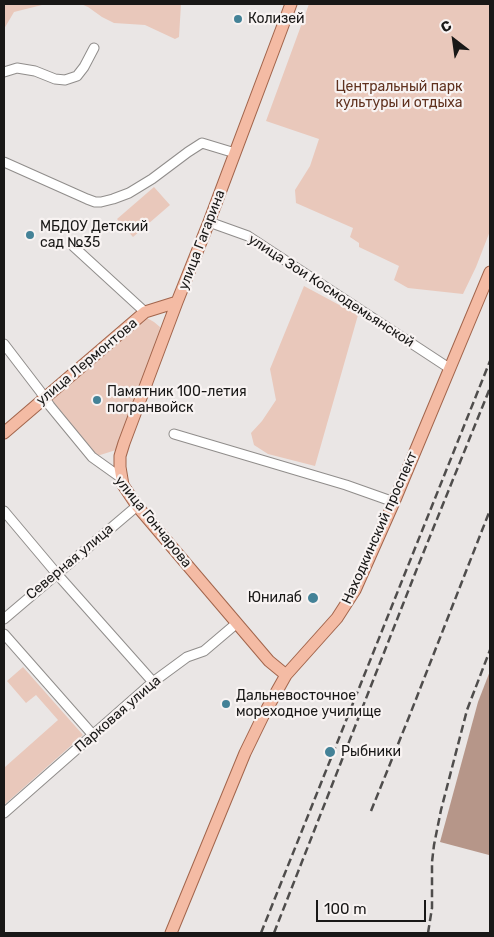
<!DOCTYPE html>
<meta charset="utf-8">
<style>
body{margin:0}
#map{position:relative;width:494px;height:937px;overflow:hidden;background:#eae6e5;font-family:Rubik,sans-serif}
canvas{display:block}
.frame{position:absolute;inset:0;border:5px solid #191817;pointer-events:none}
.north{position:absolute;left:429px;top:15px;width:50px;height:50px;-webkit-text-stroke:4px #f8f3f2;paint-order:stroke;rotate:330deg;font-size:14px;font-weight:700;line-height:20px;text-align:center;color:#191817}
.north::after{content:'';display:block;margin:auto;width:18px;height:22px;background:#191817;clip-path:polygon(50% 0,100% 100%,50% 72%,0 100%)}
.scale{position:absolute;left:316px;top:900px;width:110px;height:22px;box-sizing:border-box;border:2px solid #191817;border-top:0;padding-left:6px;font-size:15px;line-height:18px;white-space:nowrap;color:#191817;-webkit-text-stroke:4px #f8f3f2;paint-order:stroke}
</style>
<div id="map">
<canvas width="494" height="937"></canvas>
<div class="frame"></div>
<div class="north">С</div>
<div class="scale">100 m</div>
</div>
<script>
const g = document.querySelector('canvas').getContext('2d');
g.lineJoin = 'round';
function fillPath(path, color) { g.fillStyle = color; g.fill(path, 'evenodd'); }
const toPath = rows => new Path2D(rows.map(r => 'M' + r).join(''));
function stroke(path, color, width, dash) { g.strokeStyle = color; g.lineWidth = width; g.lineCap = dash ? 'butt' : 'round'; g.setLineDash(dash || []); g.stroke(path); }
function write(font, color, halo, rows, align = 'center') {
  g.font = font + ' Rubik,sans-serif'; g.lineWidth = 4.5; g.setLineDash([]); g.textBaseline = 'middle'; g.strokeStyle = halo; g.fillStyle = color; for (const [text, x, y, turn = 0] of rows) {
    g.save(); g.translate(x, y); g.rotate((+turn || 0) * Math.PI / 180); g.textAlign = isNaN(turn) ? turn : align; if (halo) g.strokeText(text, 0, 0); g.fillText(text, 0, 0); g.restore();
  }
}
const green = toPath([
 [4,4,46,4,14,12,4,29],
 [81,4,181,4,179,37,175,39,145,25,114,23,102,17,88,7],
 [309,4,490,4,490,231,476,267,463,294,408,288,394,280,399,266,359,247,359,243,350,237,353,228,296,203,295,190,310,166,319,139,266,121],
 [154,187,170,205,133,237,117,219],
 [304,286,358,315,315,466,268,454,254,445,251,433,262,421,276,400,270,369],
 [147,318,154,322,160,327,159,336,116,450,97,456,70,425,52,400],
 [23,667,83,735,4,805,4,766,5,767,58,720,36,695,26,703,7,681]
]);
const water = toPath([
 [490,671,490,855,489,855,440,842,478,702]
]);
const minor = toPath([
 [4,72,17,68,35,71,55,79,65,80,77,76,84,67,94,48],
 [4,162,87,199,95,202,101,202,113,199,129,193,152,179,188,152,202,143,235,153],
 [209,222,248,236,449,368],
 [73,246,145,312],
 [4,344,40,391,50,406,92,457,120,477],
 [174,434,346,485,394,502],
 [4,511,57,574,153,682],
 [4,619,137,506],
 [4,634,93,735],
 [4,813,153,682,187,657,204,651,237,623]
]);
const major = toPath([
 [4,433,145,312,177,302],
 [286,675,269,661,137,506,123,485,120,467,120,456,124,443,177,302,209,222,291,4],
 [171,933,245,753,263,716,286,675,337,618,355,590,394,502,490,272]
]);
const rail = toPath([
 [371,811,409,717,490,510],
 [261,933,490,361],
 [274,933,418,566,490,388],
 [428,933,432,908,432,862,434,845,441,810,467,710,490,650]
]);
const markers = [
 [238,19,5,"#448297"],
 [30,235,5,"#448297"],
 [97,400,5,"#448297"],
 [313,598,6,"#448297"],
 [226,704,5,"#448297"],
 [330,752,6,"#448297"]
];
const poiNames = [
 ["Колизей",248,19],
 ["МБДОУ Детский",40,227],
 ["сад №35",40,243],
 ["Памятник 100-летия",107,392],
 ["погранвойск",107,408],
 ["Юнилаб",302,598,"right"],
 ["Дальневосточное",236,696],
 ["мореходное училище",236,712],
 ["Рыбники",341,752]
];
const parkNames = [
 ["Центральный парк",399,87],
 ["культуры и отдыха",399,103]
];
const streetNames = [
 ["улица Гагарина",202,240,-69],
 ["улица Зои Космодемьянской",331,291,33],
 ["улица Лермонтова",87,362,-40],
 ["улица Гончарова",153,522,51],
 ["Находкинский проспект",380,528,-66],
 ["Северная улица",70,562,-40],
 ["Парковая улица",118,714,-41]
];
fillPath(green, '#e9c8bb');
fillPath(water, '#b69689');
stroke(minor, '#908d8b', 11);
stroke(major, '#a2654c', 13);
stroke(minor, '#fff', 9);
stroke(major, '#f4bba4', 11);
stroke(rail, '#4f4d4c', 2.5, [8, 4]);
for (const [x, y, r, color] of markers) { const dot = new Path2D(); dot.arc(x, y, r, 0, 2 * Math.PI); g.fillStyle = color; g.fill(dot); stroke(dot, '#f8f3f2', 2); }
write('14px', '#191817', '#f8f3f2', poiNames, 'left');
write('14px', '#60321f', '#f8f3f2', parkNames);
write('14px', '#191817', '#f8f3f2', streetNames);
</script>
